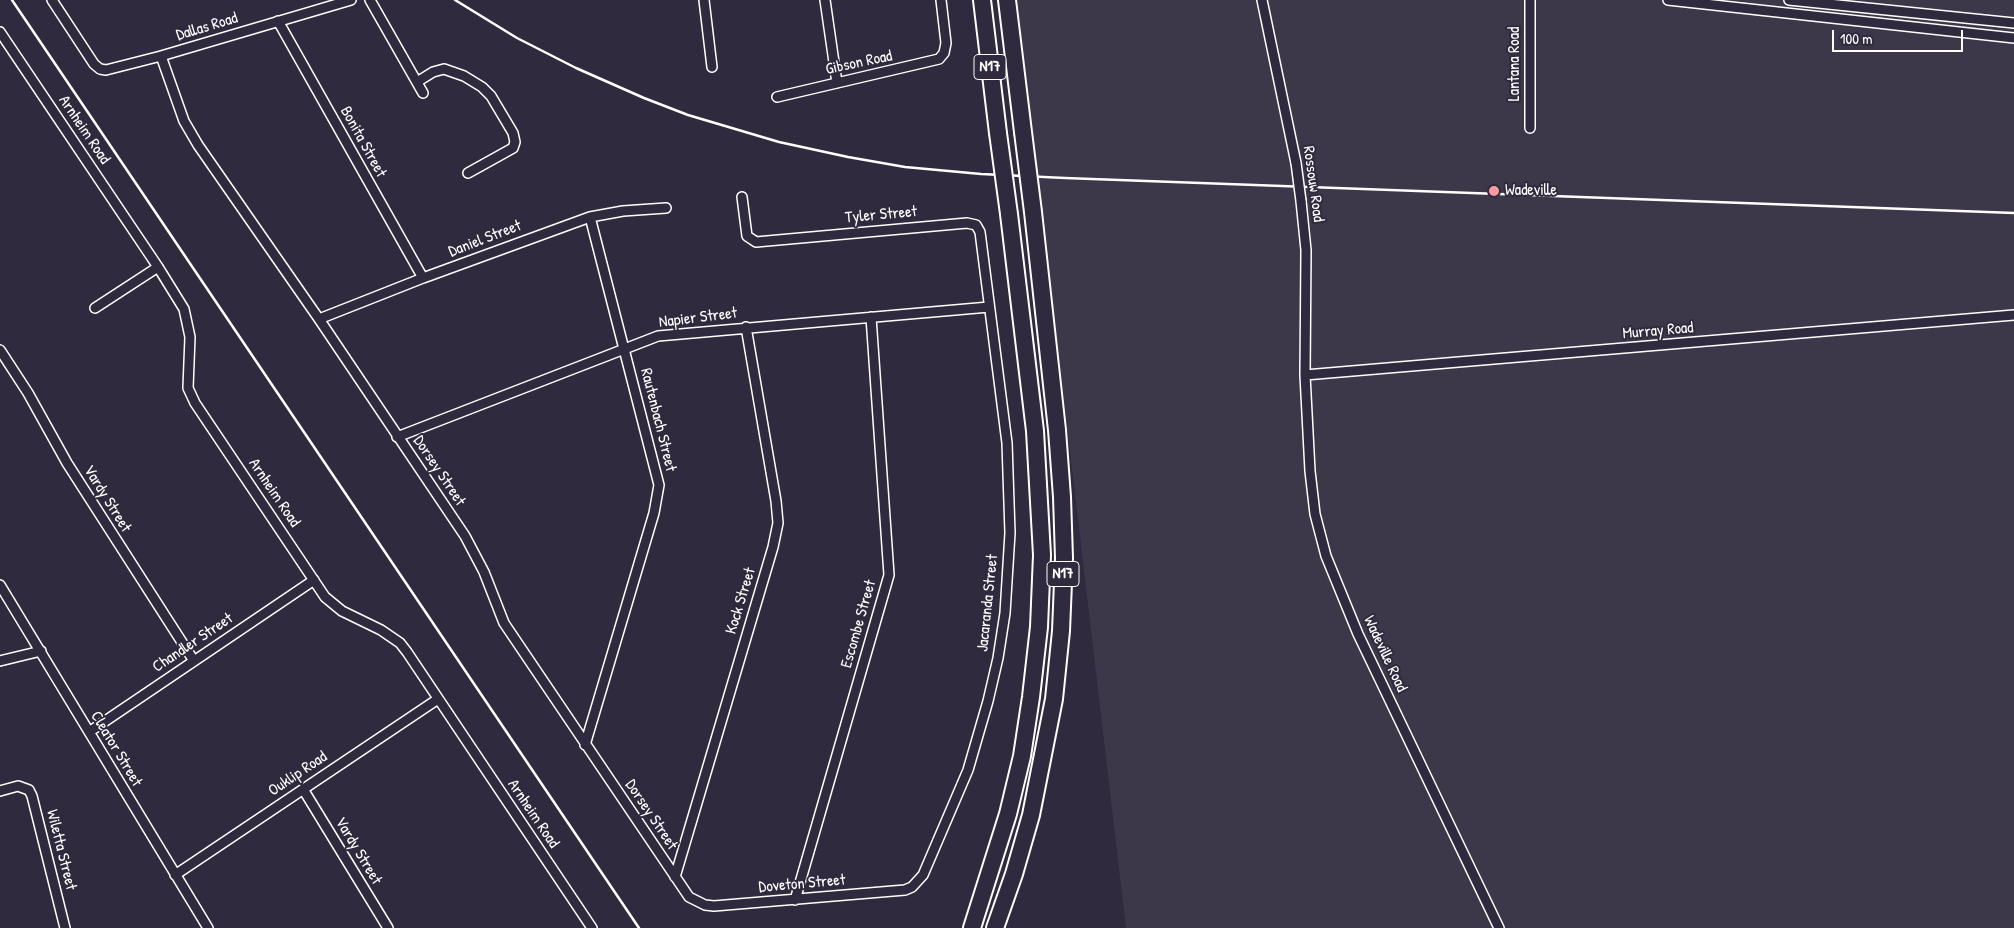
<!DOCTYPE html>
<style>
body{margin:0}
#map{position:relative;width:2014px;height:928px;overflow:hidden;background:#2f2a3d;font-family:"Patrick Hand",sans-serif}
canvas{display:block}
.scale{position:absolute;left:1832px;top:30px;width:131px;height:22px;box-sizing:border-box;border:2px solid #fff;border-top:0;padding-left:6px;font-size:15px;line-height:18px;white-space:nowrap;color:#fff;-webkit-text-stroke:4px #2f2a3d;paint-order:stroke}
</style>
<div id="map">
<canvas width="2014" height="928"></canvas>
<div class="scale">100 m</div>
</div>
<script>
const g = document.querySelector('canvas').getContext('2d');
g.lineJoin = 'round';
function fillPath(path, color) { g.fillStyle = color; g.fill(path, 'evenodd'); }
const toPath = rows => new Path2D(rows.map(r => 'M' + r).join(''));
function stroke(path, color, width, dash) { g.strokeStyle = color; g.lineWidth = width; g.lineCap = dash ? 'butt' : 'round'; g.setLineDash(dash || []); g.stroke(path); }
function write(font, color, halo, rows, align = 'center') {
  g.font = font + ' "Patrick Hand",sans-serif'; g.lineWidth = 4; g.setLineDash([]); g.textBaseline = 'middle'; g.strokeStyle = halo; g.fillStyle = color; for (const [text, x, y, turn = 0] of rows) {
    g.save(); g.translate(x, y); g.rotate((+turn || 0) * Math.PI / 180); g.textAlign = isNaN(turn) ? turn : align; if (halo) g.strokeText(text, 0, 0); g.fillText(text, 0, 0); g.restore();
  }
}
const built = toPath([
 [1017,0,2014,0,2014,928,1126,928]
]);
const minor = toPath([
 [52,0,94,64,100,69,106,70,161,56,351,0],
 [370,0,423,93],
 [704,0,712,67],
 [825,0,837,83],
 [1262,0,1296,163],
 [1530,0,1530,128],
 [1668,0,2014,38],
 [1789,0,2014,23],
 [278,21,423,278],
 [0,32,158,267,184,309,190,337,188,388,195,403,325,597,342,611,381,630,400,643,407,652,592,928],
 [161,56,184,121,198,145,319,319,465,536,484,572,504,623,689,897,705,905,714,906,905,890,912,887,923,875,968,770,988,701,998,658,1005,613,1010,533,1007,443,980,232,976,225,967,223,756,242,747,236,742,197],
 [417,82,433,72,444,69,464,76,482,87,491,96,513,133,515,142,513,148,468,173],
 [777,97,939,59,944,53,946,43,941,0],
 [1301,201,1306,250,1305,375,1310,471,1315,514,1326,556,1358,634,1499,928],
 [95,308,158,267],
 [319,319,423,278,590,217,623,211,666,208],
 [0,350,28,393,67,463,194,661],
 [1305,375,2014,315],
 [397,437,658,336,989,307],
 [0,585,208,928],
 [0,661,41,651],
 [89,732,314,580],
 [585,745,654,513,659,485,590,217],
 [303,789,388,928],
 [0,791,18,786,29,790,32,796,65,928],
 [175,875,438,699],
 [675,877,773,547,778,523,776,501,746,327],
 [795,900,889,575,871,317]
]);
const motorway = toPath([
 [982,0,998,133],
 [1007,0,1023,132],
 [972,928,1008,814,1022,756,1031,697,1039,627,1042,555,1035,431,1009,214],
 [995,928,1014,874,1031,815,1054,699,1061,631,1064,558,1062,497,1057,430,1033,212]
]);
const rail = toPath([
 [12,0,639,928],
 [455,0,517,38,576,68,644,98,688,115,779,142,848,157,905,167,981,174,1065,178,2014,213]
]);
const minorBridge = toPath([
 [1296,163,1301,201]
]);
const motorwayBridge = toPath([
 [1023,132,1033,212],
 [998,133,1009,214]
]);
const markers = [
 [1494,191,6,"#ff9aa2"]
];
const shields = [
 [990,67,32],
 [1063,574,32]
];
const shieldNames = [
 ["N17",990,67],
 ["N17",1063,574]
];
const streetNames = [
 ["Dallas Road",207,27,-17],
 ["Gibson Road",859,63,-12],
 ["Lantana Road",1515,64,-90],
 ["Arnheim Road",84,130,56],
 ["Bonita Street",363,142,61],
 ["Rossouw Road",1313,184,82],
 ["Tyler Street",881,215,-5],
 ["Daniel Street",485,239,-21],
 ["Napier Street",698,318,-7],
 ["Murray Road",1658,331,-5],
 ["Rautenbach Street",658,420,76],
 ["Dorsey Street",439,471,56],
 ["Arnheim Road",274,493,56],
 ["Vardy Street",107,499,58],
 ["Kock Street",741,601,-73],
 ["Jacaranda Street",988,603,-84],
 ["Escombe Street",859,624,-74],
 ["Chandler Street",193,643,-34],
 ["Wadeville Road",1385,654,65],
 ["Cleator Street",116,749,59],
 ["Ouklip Road",298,774,-34],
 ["Arnheim Road",533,814,56],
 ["Dorsey Street",651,815,56],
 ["Wiletta Street",61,850,76],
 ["Vardy Street",358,851,59],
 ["Doveton Street",802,884,-5]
];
const poiNames = [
 ["Wadeville",1505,191]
];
fillPath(built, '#3c3749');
stroke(minor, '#fff', 12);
stroke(motorway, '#fff', 20);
stroke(minor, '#2f2a3d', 9);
stroke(motorway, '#2f2a3d', 16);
stroke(rail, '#fff', 2.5);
stroke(minorBridge, '#fff', 12, []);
stroke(motorwayBridge, '#fff', 20, []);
stroke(minorBridge, '#2f2a3d', 9);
stroke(motorwayBridge, '#2f2a3d', 16);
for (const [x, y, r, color] of markers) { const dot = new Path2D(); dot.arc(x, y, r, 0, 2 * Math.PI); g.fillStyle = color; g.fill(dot); stroke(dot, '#2f2a3d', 2); }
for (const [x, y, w] of shields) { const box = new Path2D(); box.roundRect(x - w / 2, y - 12.5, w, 25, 4); g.fillStyle = '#2f2a3d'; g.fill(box); stroke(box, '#fff', 1); }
write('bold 15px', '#fff', null, shieldNames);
write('16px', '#fff', '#2f2a3d', streetNames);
write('16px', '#fff', '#2f2a3d', poiNames, 'left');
</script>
